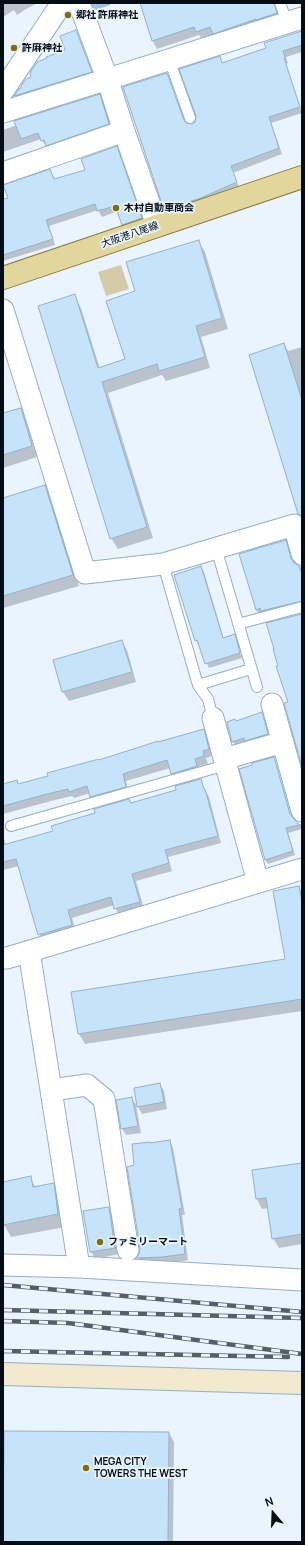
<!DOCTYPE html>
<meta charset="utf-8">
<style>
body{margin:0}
#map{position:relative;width:305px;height:1545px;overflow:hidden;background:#e9f4fe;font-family:Manrope,sans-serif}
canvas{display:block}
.frame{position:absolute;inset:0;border:4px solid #040c14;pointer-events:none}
.north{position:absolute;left:253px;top:1493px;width:40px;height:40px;-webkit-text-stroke:3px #e9f4fe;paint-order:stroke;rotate:341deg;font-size:11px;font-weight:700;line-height:16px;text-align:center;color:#040c14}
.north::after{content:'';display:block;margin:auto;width:14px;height:18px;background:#040c14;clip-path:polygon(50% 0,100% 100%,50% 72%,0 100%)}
</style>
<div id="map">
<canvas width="305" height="1545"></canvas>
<div class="frame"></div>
<div class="north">N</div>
</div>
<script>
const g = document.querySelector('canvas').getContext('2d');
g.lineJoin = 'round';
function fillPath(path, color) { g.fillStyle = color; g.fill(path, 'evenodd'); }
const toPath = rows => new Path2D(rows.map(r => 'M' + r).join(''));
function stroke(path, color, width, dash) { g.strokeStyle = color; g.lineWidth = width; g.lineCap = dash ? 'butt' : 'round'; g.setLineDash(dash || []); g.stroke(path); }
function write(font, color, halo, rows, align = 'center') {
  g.font = font + ' Manrope,"Noto Sans JP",sans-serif'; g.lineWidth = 3.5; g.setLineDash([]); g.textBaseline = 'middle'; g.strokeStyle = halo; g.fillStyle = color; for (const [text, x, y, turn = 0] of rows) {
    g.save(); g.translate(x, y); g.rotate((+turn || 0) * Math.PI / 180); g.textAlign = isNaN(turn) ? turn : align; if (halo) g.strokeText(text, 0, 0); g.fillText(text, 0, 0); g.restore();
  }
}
const green = toPath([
 [121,265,129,289,106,296,98,272]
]);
const shadow = toPath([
 [3,3,38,3,26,9,17,15,14,10,3,17],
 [154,3,278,3,280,7,278,14,281,22,202,40,199,35,157,49,153,41,143,7],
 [76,31,94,77,18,101,15,96,20,89,66,51],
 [302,32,302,52,286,57,288,63,286,64,302,113,271,123,282,154,233,173,240,189,169,216,165,210,124,88,167,74,186,124,192,125,196,122,220,58,223,63,267,48],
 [99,95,103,101,112,130,50,151,41,139,3,152,3,130],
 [119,153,144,224,126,230,118,211,102,217,98,210,49,226,55,245,3,261,3,200,9,198,50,170,55,180,86,170],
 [198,241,205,252,228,329,201,337,210,368,166,381,162,375,108,393,153,538,118,549,111,538,75,297,81,308,100,369,126,360,136,292],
 [284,344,288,351,302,347,302,516,297,506],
 [20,409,26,420,37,457,3,468,3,414],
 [45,486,51,497,79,586,3,608,3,499],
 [285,541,293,563,298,566,302,566,302,605,259,614,256,610],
 [201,567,204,572,224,639,234,636,242,658,209,668,196,640],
 [121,641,127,650,136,682,69,701,63,692,54,660],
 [261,713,269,737,235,745,233,742,236,722],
 [203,730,207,737,212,756,206,758,208,764,199,766,201,774,176,781,170,768,126,781,129,794,95,804,90,793,74,798,72,796,51,801,3,814,3,785,17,781,19,785],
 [274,758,276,763,292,819,299,824,302,824,302,829,288,833,295,855,268,864,265,860,241,770],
 [200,780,209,797,221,843,168,857,172,871,136,881,144,909,119,916,114,905,72,918,76,932,43,941,39,934,19,866,3,870,3,834,6,846,54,832,131,804,177,791],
 [299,887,302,892,302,1011,85,1044,79,1034,286,960],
 [160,1084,164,1091,167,1109,142,1114,138,1107],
 [132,1098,136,1105,141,1133,126,1135,122,1128],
 [170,1141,173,1148,185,1215,182,1215,188,1260,167,1264,141,1265,138,1258,140,1254,141,1248,136,1166,151,1144],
 [302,1164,302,1244,279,1248,273,1238,269,1208,262,1209,257,1199,253,1171],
 [30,1178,36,1188,53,1185,61,1198,65,1227,11,1237,3,1223,3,1183],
 [108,1208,112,1215,119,1254,95,1259,91,1252],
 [169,1433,174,1442,173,1542,3,1542]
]);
const stream = toPath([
 [92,3,93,8,108,3]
]);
const building = toPath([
 [140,3,274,3,277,13,256,20,256,19,213,34,210,27,196,32,194,27,152,41,140,3],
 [76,30,92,72,14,96,19,89,21,88,21,86,26,79,31,77,30,73,37,62,47,58,46,57,65,50,60,36,76,30],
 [302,31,302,45,283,51,285,57,284,58,300,107,269,117,279,148,231,166,237,182,201,198,164,210,123,87,167,73,184,120,186,123,192,124,195,122,196,116,179,69,220,56,222,63,266,48,264,43,302,31],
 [100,94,109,124,46,146,44,140,41,141,38,133,21,139,14,121,100,94],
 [117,146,142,218,122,225,115,206,97,211,95,204,46,220,53,239,3,255,3,199,8,198,3,185,50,169,54,179,85,170,81,159,117,146],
 [199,240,222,318,196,326,205,357,159,371,157,364,102,382,147,527,110,539,38,306,75,294,98,368,125,359,106,301,135,291,126,262,199,240],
 [284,343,302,400,302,515,301,515,298,514,249,355,284,343],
 [21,408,32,446,3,455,3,413,21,408],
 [45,485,73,575,3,596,3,498,45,485],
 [286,540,291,558,294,563,299,566,302,574,302,601,261,611,260,608,256,610,239,554,286,540],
 [201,566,223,638,235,634,240,653,205,664,197,640,195,641,174,575,201,566],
 [302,614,302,767,284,703,288,702,276,666,278,666,273,649,274,649,266,623,302,614],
 [122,640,132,672,62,692,53,660,122,640],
 [262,712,268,734,245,741,244,738,232,742,227,722,235,719,236,721,262,712],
 [204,729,209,749,203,751,204,756,195,759,197,766,171,774,167,760,123,774,126,787,90,797,87,786,69,792,68,789,47,794,3,806,3,784,17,780,18,784,48,776,47,773,99,759,99,760,158,741,158,742,204,729],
 [274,757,290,814,299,825,286,828,293,851,265,860,239,769,252,765,252,763,274,757],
 [201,779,204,789,205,789,218,836,165,850,169,863,132,874,140,902,114,909,111,897,68,910,72,925,38,935,16,859,3,862,3,845,53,831,51,826,95,813,94,809,129,799,131,803,176,790,175,786,201,779],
 [299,886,302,901,302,999,78,1034,71,992,285,959,273,891,299,886],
 [160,1083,164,1102,137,1107,134,1088,160,1083],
 [132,1097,138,1126,121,1129,116,1100,132,1097],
 [170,1140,182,1208,179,1209,185,1254,162,1257,136,1258,139,1254,140,1248,127,1167,134,1165,132,1144,150,1142,150,1143,170,1140],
 [302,1163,302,1234,272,1239,266,1198,256,1199,252,1170,302,1163],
 [31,1176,33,1187,54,1183,58,1214,3,1225,3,1182,31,1176],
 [109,1207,115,1248,90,1252,83,1211,109,1207],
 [4,1431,169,1432,168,1542,3,1542,4,1431]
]);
const lane = toPath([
 [280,3,287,22],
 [169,59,190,118],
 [216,548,257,687],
 [163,564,198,685,208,699,213,718],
 [238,624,302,607],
 [198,685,251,669],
 [11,826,226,765]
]);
const street = toPath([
 [79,3,107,78,124,131,154,217],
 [3,91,62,3],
 [3,112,302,18],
 [3,173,124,131],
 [3,310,85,573,163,564,294,525,302,554],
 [272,704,302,811],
 [213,718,258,882],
 [224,759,283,742],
 [29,951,79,1267],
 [3,958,7,958,302,869],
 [51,1090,87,1085,104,1099,128,1250],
 [3,1265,79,1267,302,1280]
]);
const secondary = toPath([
 [3,1374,302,1383]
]);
const primary = toPath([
 [3,278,302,177]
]);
const rail = toPath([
 [3,1285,302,1312],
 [3,1310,302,1318],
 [3,1321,68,1323,302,1354],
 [3,1351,288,1357]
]);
const markers = [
 [68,15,4,"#806e0b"],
 [14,48,4,"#806e0b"],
 [116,208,4,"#806e0b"],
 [100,1242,4,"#806e0b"],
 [86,1468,4,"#806e0b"]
];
const poiNames = [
 ["郷社 許麻神社",76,15],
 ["許麻神社",22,48],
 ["木村自動車商会",124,208],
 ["ファミリーマート",108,1242],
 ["MEGA CITY",94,1462],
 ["TOWERS THE WEST",94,1474]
];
const streetNames = [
 ["大阪港八尾線",130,235,-19]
];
fillPath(green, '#d3cba8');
fillPath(shadow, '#0003');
stroke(stream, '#97c3e4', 5.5);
fillPath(building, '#c5e3fa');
stroke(building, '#94b1c7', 1);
stroke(lane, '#93afc6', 12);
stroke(street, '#93afc6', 23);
stroke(secondary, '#93afc6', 24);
stroke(primary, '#887d42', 24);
stroke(lane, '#fff', 10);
stroke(street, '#fff', 21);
stroke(secondary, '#f1eace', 22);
stroke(primary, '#e2d69c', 22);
stroke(rail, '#565f68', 4.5);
stroke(rail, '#e9f4fe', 3, [9]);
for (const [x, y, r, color] of markers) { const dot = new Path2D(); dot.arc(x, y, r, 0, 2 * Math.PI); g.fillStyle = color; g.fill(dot); stroke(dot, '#e9f4fe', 1.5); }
write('bold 10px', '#040c14', '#e9f4fe', poiNames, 'left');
write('10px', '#040c14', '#e9f4fe', streetNames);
</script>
